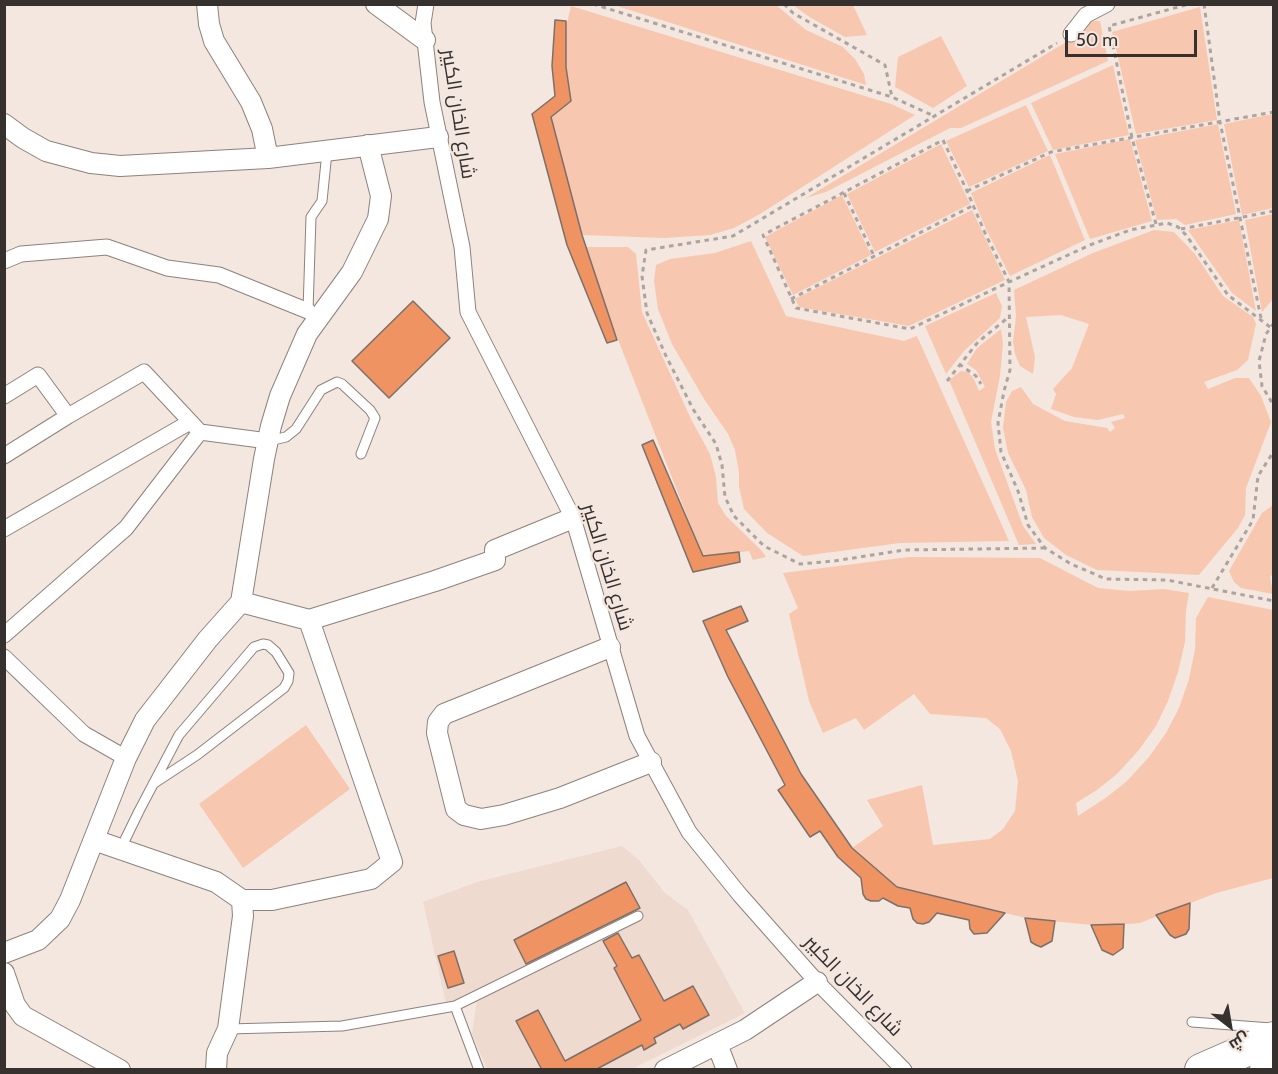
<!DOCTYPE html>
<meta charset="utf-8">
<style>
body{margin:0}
#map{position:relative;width:1278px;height:1074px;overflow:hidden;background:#f3e7e0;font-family:Cabin,Cairo,sans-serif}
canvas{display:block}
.frame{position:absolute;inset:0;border:6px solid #36312f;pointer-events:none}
.north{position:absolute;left:1200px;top:996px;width:60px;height:60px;-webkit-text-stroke:4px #f3e7e0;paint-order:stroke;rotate:149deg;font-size:16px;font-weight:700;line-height:24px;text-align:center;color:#36312f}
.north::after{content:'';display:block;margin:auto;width:21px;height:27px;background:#36312f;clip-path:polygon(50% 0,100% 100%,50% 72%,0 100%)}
.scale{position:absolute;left:1065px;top:30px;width:132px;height:27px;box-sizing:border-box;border:3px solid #36312f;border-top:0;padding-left:8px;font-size:18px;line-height:21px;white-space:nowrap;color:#36312f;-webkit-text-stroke:4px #f3e7e0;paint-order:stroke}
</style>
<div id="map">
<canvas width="1278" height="1074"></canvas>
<div class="frame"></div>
<div class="north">ش</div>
<div class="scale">50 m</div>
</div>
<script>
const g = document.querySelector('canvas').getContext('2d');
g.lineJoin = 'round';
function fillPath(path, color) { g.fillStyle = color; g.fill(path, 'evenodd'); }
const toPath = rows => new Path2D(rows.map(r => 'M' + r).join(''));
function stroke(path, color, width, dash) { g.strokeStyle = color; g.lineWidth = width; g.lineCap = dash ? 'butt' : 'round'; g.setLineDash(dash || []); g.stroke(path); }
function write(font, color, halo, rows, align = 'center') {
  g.font = font + ' Cabin,Cairo,sans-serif'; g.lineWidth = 5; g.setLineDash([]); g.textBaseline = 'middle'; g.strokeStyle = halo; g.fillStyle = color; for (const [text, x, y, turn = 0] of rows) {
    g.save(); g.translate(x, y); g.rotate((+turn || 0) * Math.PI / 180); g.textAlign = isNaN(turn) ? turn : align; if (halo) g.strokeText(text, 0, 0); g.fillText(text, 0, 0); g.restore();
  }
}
const built = toPath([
 [622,846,639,860,665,893,688,910,745,1013,632,1069,487,1069,472,1034,477,999,446,1003,423,902,477,882]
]);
const green = toPath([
 [614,5,776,5,806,30,843,47,855,59,864,74,866,85],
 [793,5,853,5,867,35,845,37,811,18],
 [571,6,891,104,915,115,760,214,734,228,710,235,664,238,582,235,551,117,571,101,566,67,566,27],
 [1200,7,1217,120,1136,134,1112,32],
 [1089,21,1100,21,1108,61,961,128,950,128,826,192,806,198,1073,38],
 [941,36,967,86,933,108,895,87,898,57],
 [1113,65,1129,135,1053,150,1031,103],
 [1026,105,1048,151,969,187,946,141],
 [1273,114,1273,208,1242,215,1224,124],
 [1218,124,1236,214,1185,225,1176,219,1157,220,1135,140],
 [1130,139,1152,221,1090,239,1055,154],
 [941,144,970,204,875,252,847,194],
 [1050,155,1085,240,1010,276,986,229,971,193],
 [842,195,871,255,793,295,765,237],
 [972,210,1005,280,909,326,799,307,795,299],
 [1273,214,1273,299,1262,312,1245,220],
 [1239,220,1256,311,1232,293,1188,230],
 [1154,230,1174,232,1195,254,1223,296,1253,317,1256,324,1248,360,1237,370,1204,382,1208,389,1235,378,1249,378,1261,396,1271,422,1246,488,1245,515,1238,528,1199,575,1097,570,1066,555,1044,538,1032,517,1026,490,1008,453,1003,428,1006,402,1012,391,1021,387,1033,404,1065,421,1107,428,1110,432,1115,428,1111,422,1125,418,1123,414,1098,420,1074,417,1051,409,1056,394,1053,389,1072,368,1089,324,1061,315,1026,317,1035,357,1033,374,1020,366,1015,354,1013,342,1016,316,1014,290,1093,253],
 [751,241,786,316,904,341,917,336,1009,541,900,543,803,556,767,533,744,509,739,487,739,473,735,450,728,434,704,399,672,344,658,309,654,281,656,265,670,259,715,253],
 [586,247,628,247,636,254,642,312,691,419,710,454,716,477,718,503,726,516,762,551,766,557,753,560,749,551,703,557,610,319],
 [996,293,1002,306,1000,318,964,351,946,374,925,326],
 [1001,329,1003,343,1000,376,991,422,995,449,1023,526,1036,544,1019,545,949,380,961,371,968,372,974,379,979,391,985,387,976,370,967,364,977,348],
 [1273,505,1273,575,1270,576,1273,594,1241,588,1234,582,1229,571,1262,513],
 [909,557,1040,558,1098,588,1130,591,1164,589,1189,593,1186,611,1185,642,1178,672,1168,701,1156,726,1138,751,1117,774,1097,790,1076,803,1078,816,1107,797,1127,781,1149,757,1166,733,1179,708,1189,679,1195,649,1196,618,1208,597,1273,610,1273,878,1216,893,1140,923,1103,926,1030,919,897,887,852,848,883,826,867,800,922,785,933,845,990,839,1003,829,1015,811,1018,781,1011,751,1000,729,986,718,930,714,914,694,864,730,856,718,823,733,809,701,789,614,798,608,783,573],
 [306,725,350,789,243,868,199,804]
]);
const building = toPath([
 [555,20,566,21,566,67,571,101,551,117,582,235,617,340,607,343,567,245,532,114,555,96,552,66,555,20],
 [413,301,450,338,389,398,352,361,413,301],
 [653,440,703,556,739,552,740,562,693,572,642,445,653,440],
 [741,606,748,621,726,630,801,774,852,848,897,887,1005,913,987,933,974,934,970,929,969,920,937,913,929,922,923,924,917,923,913,919,910,908,898,906,883,898,879,901,871,901,866,899,863,894,861,878,838,857,820,831,810,837,778,790,785,785,728,677,703,621,741,606],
 [626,882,640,908,526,964,514,940,626,882],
 [1190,903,1189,929,1186,934,1175,938,1170,935,1156,915,1190,903],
 [1025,918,1055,921,1052,941,1041,947,1036,945,1031,942,1025,918],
 [1124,924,1123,948,1113,955,1102,950,1091,925,1124,924],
 [618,933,632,958,639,955,664,1001,693,986,709,1015,683,1029,680,1024,654,1038,656,1043,644,1050,642,1045,595,1070,542,1070,516,1021,538,1010,565,1061,641,1020,614,968,617,966,603,941,618,933],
 [454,951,464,983,448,988,438,956,454,951]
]);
const path = toPath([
 [593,4,892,97,934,116],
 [784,4,793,13,885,65,892,97],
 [1204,4,1220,122,1261,318],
 [943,140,967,191,985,233,1009,282,910,329,796,308,763,235,943,140],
 [967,191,1051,152,1274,112],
 [844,193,874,256],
 [1156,224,1132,138,1109,26,1189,4],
 [1181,229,1274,211],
 [791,299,974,205],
 [1274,323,1266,334,1259,361,1262,386,1274,406],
 [1270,327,1228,295,1186,235,1178,227,1167,223,1130,230,1090,245,1009,282,1010,370,1004,391,998,423,1001,452,1018,491,1028,525,1045,548,1071,564,1106,579,1167,580,1274,601],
 [959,364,976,376,981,384],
 [947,381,978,342,1010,316],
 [1045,548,904,550,834,561,800,564,764,546,734,516,725,497,722,465,716,444,693,409,666,356,647,313,642,276,646,250,733,236,1057,43],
 [1212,588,1253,520,1258,476,1274,451]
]);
const service = toPath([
 [310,313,308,311,311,217,322,201,327,152],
 [269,441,286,437,296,429,321,390,337,382,342,384,370,410,375,418,361,454],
 [121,848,139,811,179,735,254,647,263,644,268,645,276,652,289,673,288,681,284,688,197,755,153,784],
 [455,1006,638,916],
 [1192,1022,1271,1028],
 [228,1029,342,1026,455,1006,479,1070]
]);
const pedestrian = toPath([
 [426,4,423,23,432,102,462,247,468,312,573,518,637,736,689,832,740,895,817,982,904,1070],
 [1071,34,1086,15,1107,4],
 [4,261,21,254,107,247,167,268,219,275,308,311],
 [4,396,38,375,68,416],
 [4,456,68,416,144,372,200,432,268,441],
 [4,529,190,422],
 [4,635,126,528,200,432],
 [4,657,84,734,126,758]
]);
const minor = toPath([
 [207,4,209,24,214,41,251,102,262,129,268,158],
 [376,4,425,40],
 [4,124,23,138,46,151,91,163,120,166,268,158,438,137],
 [241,602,309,620,435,581,495,560,495,550,573,518],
 [610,647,444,714,438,722,437,733,456,809,464,815,481,819,504,815,560,798,651,762],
 [94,840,216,882,242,900,243,916,228,1029,217,1053,216,1070],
 [242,900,272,900,371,879,392,862,309,620],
 [4,953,38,940,60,919,70,900,126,758,145,720,208,639,241,602,264,459,271,426,280,396,307,334,352,272,378,219,381,196,368,145],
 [4,973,15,1005,23,1016,120,1070],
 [717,1044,727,1070],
 [665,1070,745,1030,817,982]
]);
const primary = toPath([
 [1201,1070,1274,1038],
 [1266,1070,1274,1066]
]);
const streetNames = [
 ["شارع الخان الكبير",458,114,81],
 ["شارع الخان الكبير",607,567,73],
 ["شارع الخان الكبير",853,986,46]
];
fillPath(built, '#efdad0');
fillPath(green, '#f8c7af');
fillPath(building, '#ee9361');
stroke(building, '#7b706a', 1.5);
stroke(service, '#8d827c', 11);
stroke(pedestrian, '#8d827c', 17);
stroke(minor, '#8d827c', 22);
stroke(primary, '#8d827c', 34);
stroke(path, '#ada49f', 3, [4.5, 4.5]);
stroke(service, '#fff', 9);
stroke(pedestrian, '#fff', 15);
stroke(minor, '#fff', 20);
stroke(primary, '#fff', 32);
write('20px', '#36312f', '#f3e7e0', streetNames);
</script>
